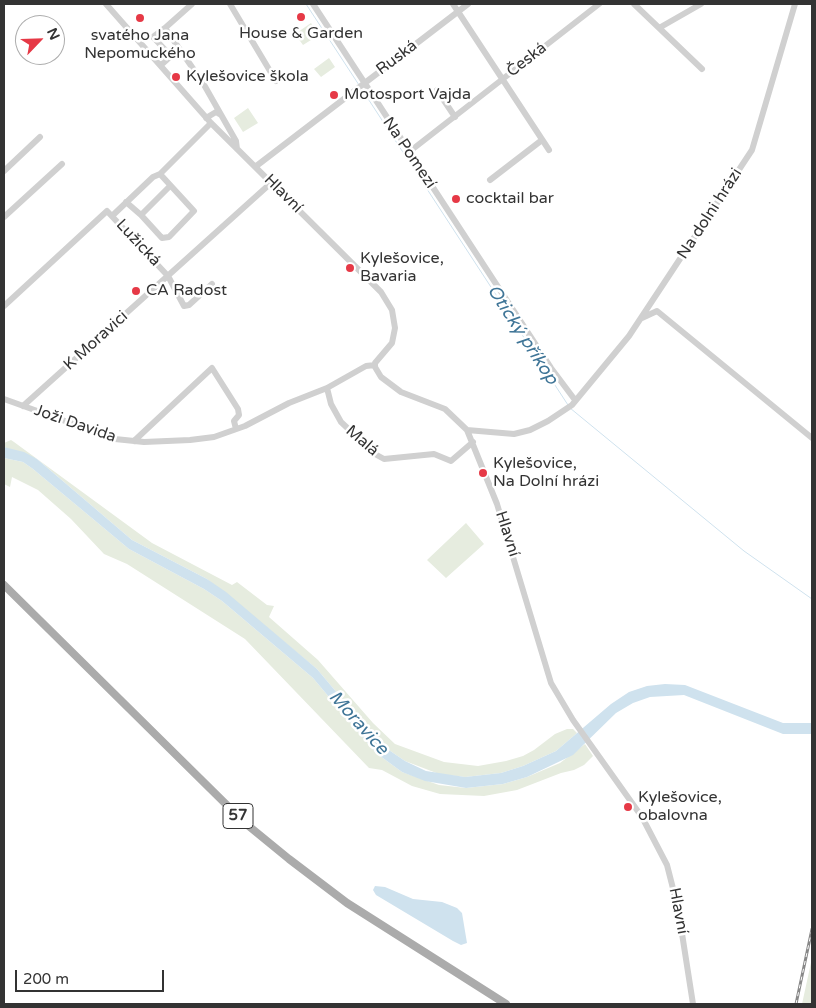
<!DOCTYPE html>
<meta charset="utf-8">
<style>
body{margin:0}
#map{position:relative;width:816px;height:1008px;overflow:hidden;background:#fff;font-family:"Varela Round",sans-serif}
canvas{display:block}
.frame{position:absolute;inset:0;border:5px solid #333;pointer-events:none}
.north{position:absolute;left:15px;top:15px;width:50px;height:50px;box-sizing:border-box;background:#fff;border:1px solid #adadad;border-radius:50%;rotate:66deg;font-size:14px;font-weight:700;line-height:20px;text-align:center;color:#333}
.north::after{content:'';display:block;margin:auto;width:18px;height:22px;background:#e63946;clip-path:polygon(50% 0,100% 100%,50% 72%,0 100%)}
.scale{position:absolute;left:15px;top:970px;width:149px;height:22px;box-sizing:border-box;border:2px solid #333;border-top:0;padding-left:6px;font-size:15px;line-height:18px;white-space:nowrap;color:#333;-webkit-text-stroke:4px #fff;paint-order:stroke}
</style>
<div id="map">
<canvas width="816" height="1008"></canvas>
<div class="frame"></div>
<div class="north">N</div>
<div class="scale">200 m</div>
</div>
<script>
const g = document.querySelector('canvas').getContext('2d');
g.lineJoin = 'round';
function fillPath(path, color) { g.fillStyle = color; g.fill(path, 'evenodd'); }
const toPath = rows => new Path2D(rows.map(r => 'M' + r).join(''));
function stroke(path, color, width, dash) { g.strokeStyle = color; g.lineWidth = width; g.lineCap = dash ? 'butt' : 'round'; g.setLineDash(dash || []); g.stroke(path); }
function write(font, color, halo, rows, align = 'center') {
  g.font = font + ' "Varela Round",sans-serif'; g.lineWidth = 5; g.setLineDash([]); g.textBaseline = 'middle'; g.strokeStyle = halo; g.fillStyle = color; for (const [text, x, y, turn = 0] of rows) {
    g.save(); g.translate(x, y); g.rotate((+turn || 0) * Math.PI / 180); g.textAlign = isNaN(turn) ? turn : align; if (halo) g.strokeText(text, 0, 0); g.fillText(text, 0, 0); g.restore();
  }
}
const green = toPath([
 [311,23,319,35,303,45,295,34],
 [329,58,335,67,321,77,314,69],
 [248,108,258,123,243,132,234,118],
 [11,440,14,442,152,543,232,585,237,582,267,605,274,606,269,617,318,660,373,723,395,744,444,762,478,766,506,761,523,756,534,750,555,734,567,729,573,729,577,733,556,751,523,766,501,773,465,777,439,774,405,761,380,744,317,669,207,579,132,540,37,459,4,447,4,443],
 [4,458,23,462,33,469,129,549,204,589,222,601,313,678,376,753,402,772,439,785,466,788,503,784,527,777,560,763,585,744,593,756,584,765,574,770,561,773,517,790,484,796,440,794,412,786,382,770,369,768,245,639,127,564,104,554,71,519,38,490,12,477,10,487,4,484],
 [466,523,484,544,446,578,427,560],
 [812,958,812,1004,802,1004]
]);
const water = toPath([
 [4,447,24,452,37,459,132,540,207,579,226,592,317,669,380,744,405,761,426,771,465,777,501,773,523,766,556,751,611,704,629,692,647,686,665,684,685,685,783,723,812,723,812,734,783,734,684,695,650,697,633,703,616,713,573,755,527,777,503,784,466,788,425,781,402,772,376,753,313,678,222,601,204,589,129,549,33,469,23,462,4,458],
 [375,886,385,887,413,899,442,902,457,908,462,913,467,943,461,945,453,941,376,895,373,890]
]);
const stream = toPath([
 [306,4,359,85],
 [361,88,568,405],
 [570,408,744,551,812,599]
]);
const minor = toPath([
 [106,4,211,123,381,292,392,310,395,328,392,343,375,363,375,367,381,377,401,392,445,409,467,430,497,504,551,683,573,720,642,817,667,865,678,908,693,1004],
 [230,4,276,81],
 [313,4,551,368,575,400],
 [453,4,549,150],
 [634,4,702,69],
 [165,28,192,4],
 [659,28,701,4],
 [161,65,171,56,153,37,165,28,203,83,236,141,237,149],
 [437,90,455,117],
 [206,118,216,112,221,115],
 [409,152,599,4],
 [255,167,468,4],
 [4,171,40,137],
 [490,180,542,140],
 [126,202,141,215,169,187],
 [141,215,162,238,169,237,194,211,160,174,211,123],
 [112,216,153,177,160,174],
 [4,217,62,164],
 [4,306,107,211,168,276,184,306,189,305,212,284],
 [642,318,657,311,812,438],
 [327,388,331,404,341,422,375,454,384,459,434,454,451,461,473,442],
 [4,399,115,439,144,442,190,440,214,437,245,426,289,403,327,388,366,366,375,365],
 [23,406,271,183],
 [467,430,514,434,530,430,548,421,572,405,629,336,752,150,795,4],
 [134,441,212,368,238,409,239,415,234,421,236,429]
]);
const major = toPath([
 [4,585,245,823,289,859,347,903,506,1004]
]);
const rail = toPath([
 [796,1004,812,929]
]);
const markers = [
 [301,17,5,"#e63946"],
 [140,18,5,"#e63946"],
 [176,77,5,"#e63946"],
 [334,95,5,"#e63946"],
 [456,199,5,"#e63946"],
 [350,268,5,"#e63946"],
 [136,291,5,"#e63946"],
 [483,473,5,"#e63946"],
 [628,807,5,"#e63946"]
];
const shields = [
 [238,816,30]
];
const shieldNames = [
 ["57",238,816]
];
const poiNames = [
 ["House & Garden",301,34,"center"],
 ["svatého Jana",140,36,"center"],
 ["Nepomuckého",140,54,"center"],
 ["Kylešovice škola",186,77],
 ["Motosport Vajda",344,95],
 ["cocktail bar",466,199],
 ["Kylešovice,",360,259],
 ["Bavaria",360,277],
 ["CA Radost",146,291],
 ["Kylešovice,",493,464],
 ["Na Dolní hrázi",493,482],
 ["Kylešovice,",638,798],
 ["obalovna",638,816]
];
const streetNames = [
 ["Ruská",397,58,-37],
 ["Česká",527,60,-38],
 ["Na Pomezí",409,153,56],
 ["Hlavní",283,194,45],
 ["Na dolni hrázi",710,214,-57],
 ["Lužická",138,243,47],
 ["K Moravici",96,341,-42],
 ["Joži Davida",75,424,19],
 ["Malá",362,441,41],
 ["Hlavní",507,534,72],
 ["Hlavní",678,911,79]
];
const waterNames = [
 ["Otický příkop",522,335,57],
 ["Moravice",358,723,48]
];
fillPath(green, '#e6ecdf');
fillPath(water, '#cfe2ee');
stroke(stream, '#cfe2ee', 1);
stroke(minor, '#d0d0d0', 6);
stroke(major, '#ababab', 8);
stroke(rail, '#888', 3);
stroke(rail, '#fff', 1, [4]);
for (const [x, y, r, color] of markers) { const dot = new Path2D(); dot.arc(x, y, r, 0, 2 * Math.PI); g.fillStyle = color; g.fill(dot); stroke(dot, '#fff', 2); }
for (const [x, y, w] of shields) { const box = new Path2D(); box.roundRect(x - w / 2, y - 12.5, w, 25, 4); g.fillStyle = '#fff'; g.fill(box); stroke(box, '#333', 1); }
write('bold 15px', '#333', null, shieldNames);
write('16px', '#333', '#fff', poiNames, 'left');
write('16px', '#333', '#fff', streetNames);
write('italic 18px', '#3f7597', '#fff', waterNames);
</script>
